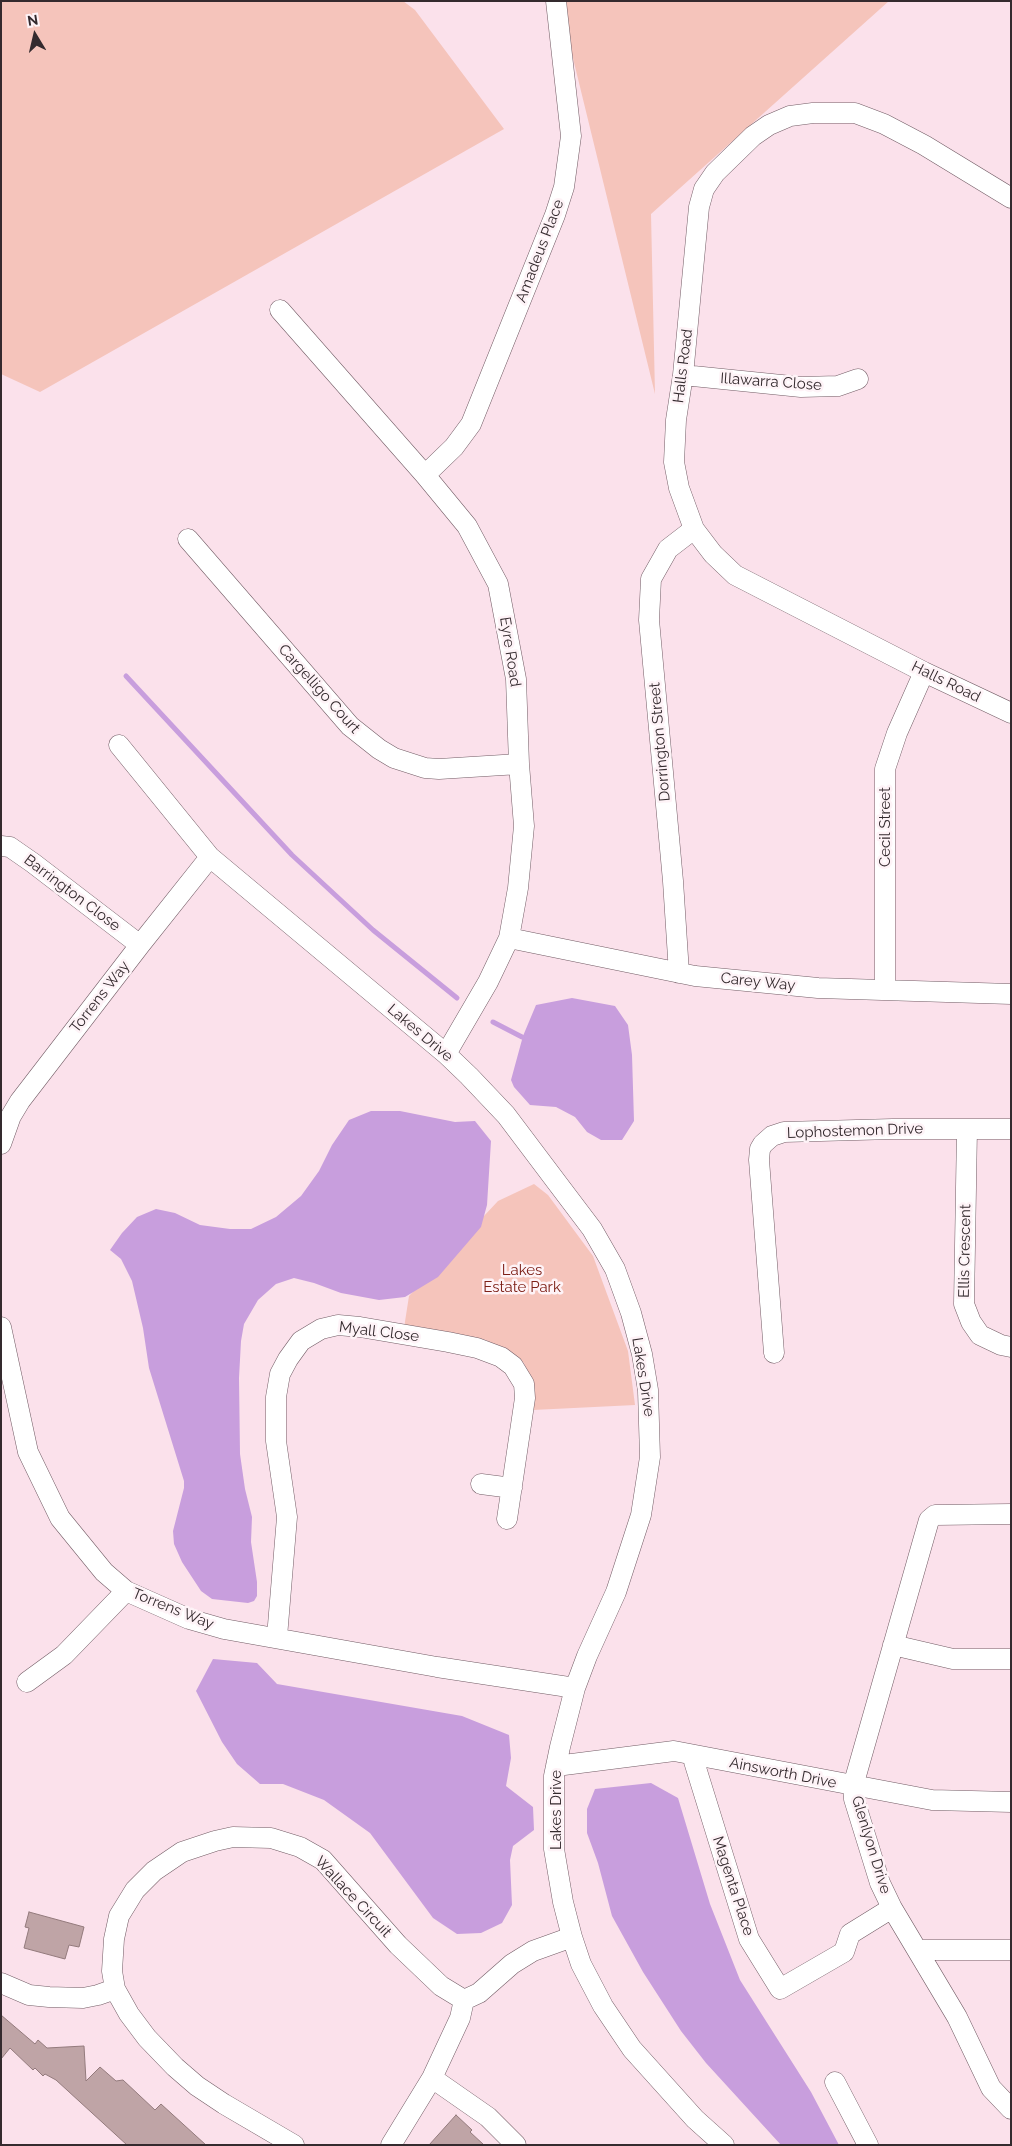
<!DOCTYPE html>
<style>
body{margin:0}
#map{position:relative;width:1012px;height:2146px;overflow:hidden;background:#fbe1eb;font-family:Raleway,sans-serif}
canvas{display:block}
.frame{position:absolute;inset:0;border:2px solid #342a2e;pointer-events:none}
.north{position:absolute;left:10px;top:10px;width:50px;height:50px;-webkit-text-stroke:4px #fef3f7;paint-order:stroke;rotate:351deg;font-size:14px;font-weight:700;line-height:20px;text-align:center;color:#342a2e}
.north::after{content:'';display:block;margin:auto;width:18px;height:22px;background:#342a2e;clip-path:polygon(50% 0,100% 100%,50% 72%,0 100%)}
</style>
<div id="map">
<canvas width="1012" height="2146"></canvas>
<div class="frame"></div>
<div class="north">N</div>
</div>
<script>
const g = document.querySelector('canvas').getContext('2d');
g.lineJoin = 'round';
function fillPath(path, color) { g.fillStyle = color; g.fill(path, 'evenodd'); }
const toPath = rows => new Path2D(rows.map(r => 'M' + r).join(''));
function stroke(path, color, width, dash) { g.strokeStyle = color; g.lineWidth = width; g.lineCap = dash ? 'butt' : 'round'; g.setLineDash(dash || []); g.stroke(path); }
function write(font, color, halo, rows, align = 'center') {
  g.font = font + ' Raleway,sans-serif'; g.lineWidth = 5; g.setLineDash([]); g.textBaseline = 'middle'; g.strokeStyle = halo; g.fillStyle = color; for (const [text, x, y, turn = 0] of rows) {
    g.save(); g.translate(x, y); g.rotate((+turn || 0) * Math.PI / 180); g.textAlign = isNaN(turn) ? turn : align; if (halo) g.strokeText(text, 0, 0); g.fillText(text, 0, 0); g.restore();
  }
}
const green = toPath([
 [1,1,403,1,415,10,504,129,40,392,1,374],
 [559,1,889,1,651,214,655,394],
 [534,1184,548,1195,593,1256,628,1351,635,1405,533,1410,534,1393,524,1363,486,1340,404,1328,409,1296,498,1201]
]);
const water = toPath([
 [572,998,615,1006,628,1025,632,1055,634,1121,622,1140,601,1140,587,1132,575,1117,556,1107,530,1105,514,1087,511,1080,523,1036,536,1005],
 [371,1111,400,1111,455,1122,475,1121,491,1141,487,1205,481,1227,438,1277,405,1297,379,1300,341,1293,314,1283,294,1278,276,1284,258,1300,244,1324,241,1341,239,1378,240,1454,245,1489,252,1517,251,1542,257,1582,257,1596,254,1601,248,1603,212,1599,201,1591,182,1562,174,1544,173,1531,184,1488,184,1481,149,1368,143,1328,132,1281,121,1259,110,1250,122,1233,137,1217,156,1209,175,1213,200,1225,230,1229,251,1229,276,1217,301,1196,319,1171,332,1145,349,1120],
 [213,1659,257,1663,277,1684,462,1716,509,1735,511,1758,506,1786,533,1807,534,1830,513,1846,510,1860,512,1905,502,1923,481,1933,457,1934,433,1918,370,1833,324,1800,283,1784,260,1784,237,1764,222,1742,196,1691],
 [651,1783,678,1798,710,1904,740,1980,811,2092,839,2145,781,2145,706,2063,681,2031,643,1972,612,1916,598,1863,587,1833,587,1809,595,1789]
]);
const stream = toPath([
 [126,676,292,855,373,930,457,998],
 [493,1022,522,1037]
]);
const building = toPath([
 [29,1912,84,1927,79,1947,69,1945,65,1959,24,1948,29,1928,25,1927,29,1912],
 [1,2015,35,2044,38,2040,47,2048,84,2046,86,2081,100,2067,116,2081,123,2080,155,2110,161,2104,206,2145,127,2145,56,2080,45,2074,43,2076,35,2068,33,2070,10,2048,1,2059,1,2015],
 [456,2115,472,2130,470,2132,484,2145,429,2145,456,2115]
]);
const minor = toPath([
 [1011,198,924,145,884,124,855,113,813,113,790,116,769,125,753,136,715,173,704,189,699,207,683,375,676,420,674,462,679,488,694,529,713,554,735,575,924,672,1011,713],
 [280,310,425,475,467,526,498,584,516,679,519,764,524,826,518,888,509,938,488,982,446,1054],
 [683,375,801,387,838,386,858,379],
 [425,475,454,447,471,424,555,215,564,187,571,136,556,1],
 [188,539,350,726,379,749,394,758,425,768,439,769,519,764],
 [119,745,210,857,446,1054,469,1076,506,1115,561,1188,592,1229,615,1269,631,1313,642,1354,648,1390,650,1457,641,1515,616,1592,587,1656,575,1688,560,1747,554,1776,554,1849,563,1902,572,1937,581,1964,603,2006,632,2049,695,2119,724,2145],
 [1,846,10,847,33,863,140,945],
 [509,938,695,976,818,988,1011,994],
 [679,973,673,881,649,620,651,579,668,549,694,529],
 [885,990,885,769,897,733,924,672],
 [967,1129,964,1304,971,1322,980,1335,1001,1345,1011,1347],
 [1,1144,11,1116,20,1101,140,945,210,857],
 [1,1327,28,1452,60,1518,104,1572,126,1591,189,1619,224,1629,437,1667,575,1688],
 [774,1353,759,1160,760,1149,763,1144,772,1136,784,1132,893,1129,1011,1129],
 [481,1484,512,1488],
 [1011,1514,935,1515,929,1520,853,1786,854,1799,880,1883,892,1908,957,2017,991,2088,1011,2109],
 [277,1637,287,1517,276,1441,276,1397,280,1374,288,1359,301,1341,321,1329,338,1325,360,1327,448,1342,477,1348,501,1357,513,1366,524,1384,525,1398,507,1519],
 [893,1645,953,1659,1011,1659],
 [27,1682,64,1655,126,1591],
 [692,1755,749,1939,780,1989,844,1952,850,1934,892,1908],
 [556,1766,674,1751,932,1800,1011,1802],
 [918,1950,1011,1950],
 [1,1983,29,1995,49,1997,83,1998,98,1995,115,1989],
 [464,2000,479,1993,512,1964,533,1951,572,1937],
 [432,2078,488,2117,516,2145],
 [835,2082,868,2145],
 [294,2145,224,2104,197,2086,175,2067,147,2038,129,2014,115,1989,112,1971,114,1939,119,1916,135,1890,154,1871,182,1852,215,1841,233,1837,271,1838,300,1847,323,1860,398,1945,441,1986,464,2000],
 [391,2145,432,2078,460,2018,464,2000]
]);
const streetNames = [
 ["Amadeus Place",540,251,-69],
 ["Halls Road",683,366,-83],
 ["Illawarra Close",771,382,4],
 ["Eyre Road",510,652,81],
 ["Halls Road",946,682,26],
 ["Cargelligo Court",319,689,48],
 ["Dorrington Street",660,742,-95],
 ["Cecil Street",885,827,-90],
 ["Barrington Close",72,893,37],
 ["Carey Way",758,982,6],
 ["Torrens Way",100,997,-52],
 ["Lakes Drive",420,1033,40],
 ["Lophostemon Drive",855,1131,-2],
 ["Ellis Crescent",965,1251,-89],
 ["Myall Close",379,1332,7],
 ["Lakes Drive",643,1377,81],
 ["Torrens Way",173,1609,22],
 ["Ainsworth Drive",783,1773,11],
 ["Lakes Drive",556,1810,-90],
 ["Glenlyon Drive",871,1845,73],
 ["Magenta Place",733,1886,72],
 ["Wallace Circuit",353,1897,47]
];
const parkNames = [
 ["Lakes",522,1270],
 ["Estate Park",522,1287]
];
fillPath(green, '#f5c4bb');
fillPath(water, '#c89edd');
stroke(stream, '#c89edd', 5);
fillPath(building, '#bfa4a6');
stroke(building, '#937a7c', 1);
stroke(minor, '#725c65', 21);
stroke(minor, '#fff', 20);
write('15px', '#342a2e', '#fef3f7', streetNames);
write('15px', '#7d2017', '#fef3f7', parkNames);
</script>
